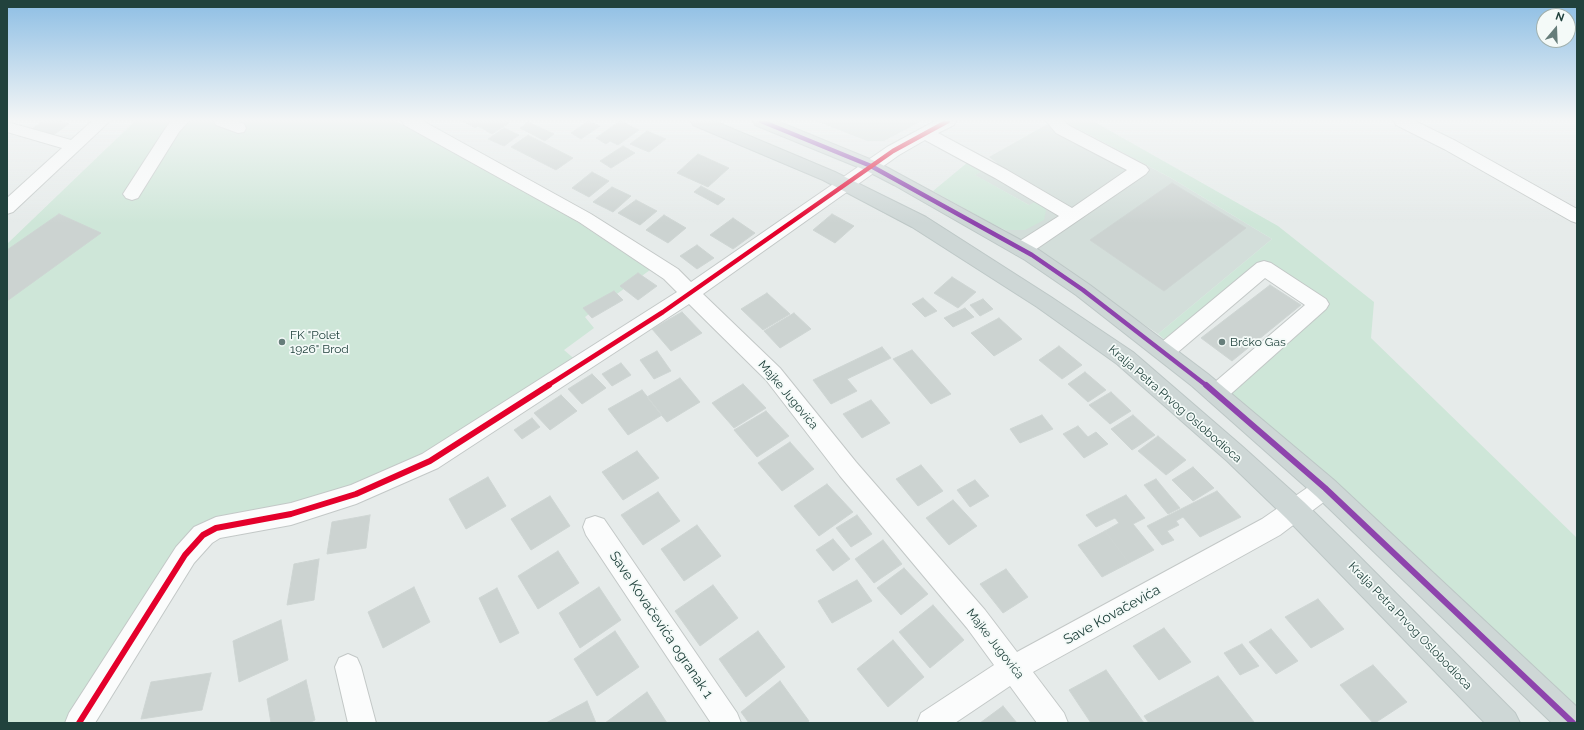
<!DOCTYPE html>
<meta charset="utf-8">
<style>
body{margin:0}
#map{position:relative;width:1584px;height:730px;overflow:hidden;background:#e6ebea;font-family:Raleway,sans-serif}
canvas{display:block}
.frame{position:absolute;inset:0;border:8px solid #21423d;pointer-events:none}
.north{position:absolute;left:1536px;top:8px;width:40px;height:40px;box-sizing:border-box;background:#f4faf8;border:1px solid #a0b0ad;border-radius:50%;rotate:19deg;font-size:11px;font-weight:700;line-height:16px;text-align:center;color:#21423d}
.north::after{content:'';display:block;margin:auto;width:14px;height:18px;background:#667d7a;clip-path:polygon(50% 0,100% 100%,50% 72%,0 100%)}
</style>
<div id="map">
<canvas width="1584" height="730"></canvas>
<div class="frame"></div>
<div class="north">N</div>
</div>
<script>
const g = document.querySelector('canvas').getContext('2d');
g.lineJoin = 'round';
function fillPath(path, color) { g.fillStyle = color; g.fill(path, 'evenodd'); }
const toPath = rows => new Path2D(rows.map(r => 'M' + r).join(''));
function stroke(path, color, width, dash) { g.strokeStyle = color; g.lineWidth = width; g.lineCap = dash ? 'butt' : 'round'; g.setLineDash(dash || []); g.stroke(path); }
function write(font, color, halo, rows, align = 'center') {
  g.font = font + ' Raleway,sans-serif'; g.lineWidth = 3.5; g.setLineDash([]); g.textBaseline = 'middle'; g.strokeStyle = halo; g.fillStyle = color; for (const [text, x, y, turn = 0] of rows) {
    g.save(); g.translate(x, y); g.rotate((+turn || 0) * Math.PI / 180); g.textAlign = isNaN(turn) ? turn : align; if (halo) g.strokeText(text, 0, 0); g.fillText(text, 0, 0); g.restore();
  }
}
const built = toPath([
 [816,121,922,121,884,141,867,141],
 [1056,121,1063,121,1171,178,1272,239,1158,334,1005,230,1025,230,1029,205,974,175,997,163,989,157,1044,126]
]);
const green = toPath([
 [135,121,396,121,570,217,650,270,585,317,594,328,564,350,578,362,410,465,307,504,219,520,67,723,7,723,7,244],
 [1063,121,1093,121,1278,226,1374,302,1371,338,1577,538,1577,713,1230,397,1225,387,1319,305,1264,268,1171,345,1158,334,1272,239,1171,178],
 [968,162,984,170,975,175,1029,205,1037,201,1046,210,1044,220,1025,230,1005,230,989,222,933,191]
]);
const building = toPath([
 [43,121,58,121,69,124,53,135,32,129,43,121],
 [463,121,486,121,475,128,463,121],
 [486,121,505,121,509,123,492,134,478,126,486,121],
 [588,121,600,126,581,139,571,133,588,121],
 [620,121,639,130,618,145,610,141,606,144,596,138,620,121],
 [528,122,554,134,545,141,520,128,528,122],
 [504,128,519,135,504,146,488,139,504,128],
 [647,131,666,139,649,152,630,144,647,131],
 [528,135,573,158,556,170,511,147,528,135],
 [623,146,635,153,611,168,600,161,623,146],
 [698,154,729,168,708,187,677,173,698,154],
 [592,172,609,181,589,197,572,188,592,172],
 [1172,183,1246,228,1164,291,1090,240,1172,183],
 [701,186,725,199,718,205,694,192,701,186],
 [612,187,631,196,613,212,593,202,612,187],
 [636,200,657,211,640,225,618,213,636,200],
 [59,214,101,233,7,301,7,250,59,214],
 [832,214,854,226,835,243,813,230,832,214],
 [664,215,686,228,668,243,646,230,664,215],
 [733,218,755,233,733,249,710,235,733,218],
 [697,245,714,258,697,269,680,256,697,245],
 [638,273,657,286,638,300,620,286,638,273],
 [952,277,976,292,958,308,934,293,952,277],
 [1270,285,1301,305,1232,361,1201,338,1270,285],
 [614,291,623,300,592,318,583,308,614,291],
 [767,293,790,314,763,330,741,309,767,293],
 [923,298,937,311,925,317,912,304,923,298],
 [983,299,993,309,980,316,970,305,983,299],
 [965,308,974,317,953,327,944,318,965,308],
 [682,312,702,333,671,351,652,329,682,312],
 [794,313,811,329,780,348,764,331,794,313],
 [999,318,1022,339,994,356,971,333,999,318],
 [1059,346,1082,365,1062,379,1039,360,1059,346],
 [882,347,891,358,847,379,857,391,831,404,813,380,882,347],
 [912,350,951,394,931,404,893,359,912,350],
 [657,351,671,371,654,379,640,360,657,351],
 [621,363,631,375,612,386,602,374,621,363],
 [1085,372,1106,390,1088,402,1068,384,1085,372],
 [592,374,606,388,582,404,568,389,592,374],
 [680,378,700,402,667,422,647,397,680,378],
 [743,384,766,408,734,428,712,403,743,384],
 [642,390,662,415,628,435,608,409,642,390],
 [1111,392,1131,411,1110,424,1089,405,1111,392],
 [561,395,577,411,550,430,534,413,561,395],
 [871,400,890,423,862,438,843,414,871,400],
 [766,411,789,436,757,457,734,430,766,411],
 [1042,415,1053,429,1020,443,1010,429,1042,415],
 [1133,415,1155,435,1132,450,1111,429,1133,415],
 [532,418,540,427,522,439,514,430,532,418],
 [1078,426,1088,437,1096,432,1108,444,1084,458,1063,434,1078,426],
 [1158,436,1186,460,1166,475,1138,451,1158,436],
 [790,442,814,469,782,491,758,463,790,442],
 [637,451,659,478,623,500,602,472,637,451],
 [921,465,943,491,918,506,896,479,921,465],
 [1193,467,1214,488,1193,501,1172,480,1193,467],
 [488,477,506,506,466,529,449,499,488,477],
 [1156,479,1180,508,1168,514,1144,485,1156,479],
 [975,480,989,496,970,507,957,490,975,480],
 [827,484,853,512,819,536,794,506,827,484],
 [1217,491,1241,517,1200,537,1183,517,1176,521,1179,525,1167,531,1174,540,1162,545,1147,526,1217,491],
 [658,492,680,521,643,545,621,515,658,492],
 [1126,495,1145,518,1133,524,1154,550,1129,563,1105,531,1119,523,1115,518,1096,527,1086,515,1126,495],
 [550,496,570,526,531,550,511,519,550,496],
 [953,500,977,526,949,545,926,518,953,500],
 [370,515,366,548,327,554,332,522,370,515],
 [857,515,872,534,851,547,836,528,857,515],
 [697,525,721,556,684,581,661,549,697,525],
 [1105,531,1129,563,1102,577,1078,545,1105,531],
 [833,539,850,559,833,571,816,550,833,539],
 [883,540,902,564,874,583,855,559,883,540],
 [558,551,579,583,538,609,518,576,558,551],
 [319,559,314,600,287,605,294,564,319,559],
 [904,568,928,594,901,615,877,588,904,568],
 [1006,569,1028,597,1003,613,980,584,1006,569],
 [857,580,872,601,832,623,818,601,857,580],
 [713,585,738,618,700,646,675,611,713,585],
 [414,587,430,622,383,648,368,612,414,587],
 [599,587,621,620,580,648,559,613,599,587],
 [497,588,519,633,500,643,479,598,497,588],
 [1318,599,1344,629,1311,648,1285,617,1318,599],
 [933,605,964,640,930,668,899,632,933,605],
 [281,620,288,660,239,682,233,641,281,620],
 [1164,628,1191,662,1159,680,1133,646,1164,628],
 [1271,629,1298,661,1276,674,1249,642,1271,629],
 [615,631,639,667,597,696,574,659,615,631],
 [758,631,785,667,746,697,719,659,758,631],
 [893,640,924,677,888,707,857,669,893,640],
 [1242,644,1259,666,1240,675,1224,653,1242,644],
 [1373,665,1407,702,1375,723,1373,723,1340,685,1373,665],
 [1106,670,1144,723,1091,723,1069,690,1106,670],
 [211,673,202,710,141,719,151,682,211,673],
 [1218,676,1254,722,1251,723,1149,723,1144,716,1218,676],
 [306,680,315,720,309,723,271,723,267,699,306,680],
 [780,681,809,721,806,723,749,723,741,712,780,681],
 [647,692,667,723,605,723,647,692],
 [587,701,596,723,546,723,587,701],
 [1003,706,1017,723,980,723,1003,706]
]);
const minor = toPath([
 [92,121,110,121,13,212,7,214,7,198,62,148,7,132,7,122,71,140,92,121],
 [171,121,189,121,179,132,138,198,132,200,126,198,123,194,165,129,171,121],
 [214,121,236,121,244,124,246,128,244,132,238,133,216,125,214,121],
 [402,121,423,121,591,214,678,269,691,282,887,147,935,121,956,121,954,125,938,133,1007,170,1072,208,1127,170,1056,133,1046,121,1064,121,1068,125,1146,166,1149,170,1146,174,1029,254,1022,256,1015,254,1013,249,1015,244,1059,216,995,178,925,140,899,155,703,294,780,368,856,462,985,610,1017,652,1262,519,1317,481,1325,478,1333,481,1337,488,1333,495,1280,535,1033,672,1064,713,1068,723,1037,723,1010,686,955,723,917,723,921,713,994,665,967,628,840,476,766,380,689,304,438,468,356,504,291,525,220,538,212,543,194,563,95,723,65,723,69,713,176,547,194,527,216,517,291,503,351,485,422,454,677,292,664,279,579,222,404,125,402,121],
 [1394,121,1415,121,1456,141,1577,209,1577,223,1571,221,1444,149,1396,125,1394,121],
 [1264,261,1271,263,1326,299,1329,304,1326,309,1224,400,1216,403,1208,400,1205,394,1208,388,1305,305,1265,278,1171,358,1164,360,1157,358,1154,352,1157,346,1257,263,1264,261],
 [595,516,604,519,737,713,741,723,711,723,586,535,583,527,586,519,595,516],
 [348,654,357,658,361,667,376,723,348,723,335,667,339,658,348,654]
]);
const major = toPath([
 [691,121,714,121,835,172,926,217,1051,297,1133,352,1243,447,1304,502,1352,549,1515,713,1520,723,1485,723,1286,518,1227,461,1117,364,1037,307,912,227,823,180,693,125,691,121],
 [753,121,777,121,877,162,1039,250,1090,285,1208,374,1334,480,1577,707,1577,723,1552,723,1316,496,1192,386,1076,295,1025,260,894,185,865,170,755,125,753,121]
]);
const bus1Far1 = toPath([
 [761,121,871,166,1032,255,1083,290,1207,386]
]);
const bus1 = toPath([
 [1206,385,1325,488,1573,723]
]);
const bus2Far1 = toPath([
 [547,386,663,312,893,151,948,121]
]);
const bus2 = toPath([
 [79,723,185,555,203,535,216,528,291,514,356,494,430,461,549,385]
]);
const markers = [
 [282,342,4,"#667d7a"],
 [1222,342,4,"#667d7a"]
];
const poiNames = [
 ["FK \"Polet",290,335],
 ["1926\" Brod",290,349],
 ["Brčko Gas",1230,342]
];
const streetNames = [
 ["Majke Jugovića",788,395,50],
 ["Kralja Petra Prvog Oslobodioca",1175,404,41],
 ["Kralja Petra Prvog Oslobodioca",1410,626,46],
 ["Majke Jugovića",995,644,52]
];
const nearStreetnames = [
 ["Save Kovačevića",1112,615,-29],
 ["Save Kovačevića ogranak 1",661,625,56]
];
fillPath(built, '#d3deda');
fillPath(green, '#cee6d8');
fillPath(building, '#ccd3d1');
stroke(building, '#ced5d3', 1);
stroke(minor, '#c3c8c7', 2);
stroke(major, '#bdc7c6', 2);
fillPath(minor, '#fbfcfc');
fillPath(major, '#ced7d6');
stroke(bus1Far1, '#8e44ad', 4.5);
stroke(bus1, '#8e44ad', 6);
stroke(bus2Far1, '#e4002b', 4.5);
stroke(bus2, '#e4002b', 6);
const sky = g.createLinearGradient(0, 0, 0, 223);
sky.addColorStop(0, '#8dbee4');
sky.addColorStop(0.54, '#f4f6f6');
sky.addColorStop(1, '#f4f6f600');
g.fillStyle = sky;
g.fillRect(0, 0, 1584, 223);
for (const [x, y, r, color] of markers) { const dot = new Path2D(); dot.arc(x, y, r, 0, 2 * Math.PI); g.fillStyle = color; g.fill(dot); stroke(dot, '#f4faf8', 1.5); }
write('12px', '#21423d', '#f4faf8', poiNames, 'left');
write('12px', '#21423d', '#f4faf8', streetNames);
write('14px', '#21423d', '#f4faf8', nearStreetnames);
</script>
